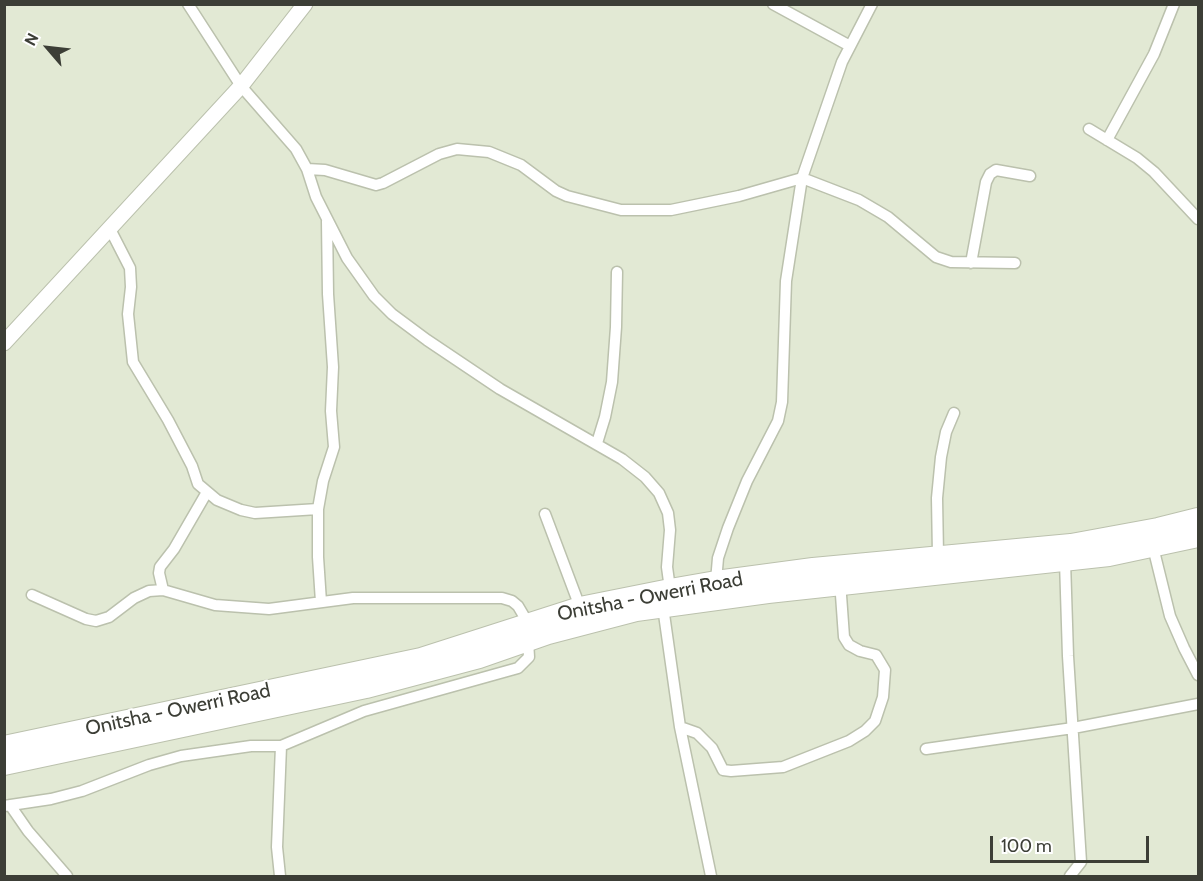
<!DOCTYPE html>
<style>
body{margin:0}
#map{position:relative;width:1203px;height:881px;overflow:hidden;background:#e2e9d4;font-family:Cabin,sans-serif}
canvas{display:block}
.frame{position:absolute;inset:0;border:6px solid #3c3e36;pointer-events:none}
.north{position:absolute;left:18px;top:18px;width:60px;height:60px;-webkit-text-stroke:4px #fff;paint-order:stroke;rotate:298deg;font-size:16px;font-weight:700;line-height:24px;text-align:center;color:#3c3e36}
.north::after{content:'';display:block;margin:auto;width:21px;height:27px;background:#3c3e36;clip-path:polygon(50% 0,100% 100%,50% 72%,0 100%)}
.scale{position:absolute;left:990px;top:836px;width:159px;height:27px;box-sizing:border-box;border:3px solid #3c3e36;border-top:0;padding-left:8px;font-size:18px;line-height:21px;white-space:nowrap;color:#3c3e36;-webkit-text-stroke:4px #fff;paint-order:stroke}
</style>
<div id="map">
<canvas width="1203" height="881"></canvas>
<div class="frame"></div>
<div class="north">N</div>
<div class="scale">100 m</div>
</div>
<script>
const g = document.querySelector('canvas').getContext('2d');
g.lineJoin = 'round';
const toPath = rows => new Path2D(rows.map(r => 'M' + r).join(''));
function stroke(path, color, width, dash) { g.strokeStyle = color; g.lineWidth = width; g.lineCap = dash ? 'butt' : 'round'; g.setLineDash(dash || []); g.stroke(path); }
function write(font, color, halo, rows, align = 'center') {
  g.font = font + ' Cabin,sans-serif'; g.lineWidth = 4.5; g.setLineDash([]); g.textBaseline = 'middle'; g.strokeStyle = halo; g.fillStyle = color; for (const [text, x, y, turn = 0] of rows) {
    g.save(); g.translate(x, y); g.rotate((+turn || 0) * Math.PI / 180); g.textAlign = isNaN(turn) ? turn : align; if (halo) g.strokeText(text, 0, 0); g.fillText(text, 0, 0); g.restore();
  }
}
const street = toPath([
 [188,4,241,86,296,149,307,169,316,197,347,258,374,296,392,314,427,340,500,389,622,459,645,477,659,493,668,513,670,530,667,567,670,589],
 [773,4,850,46],
 [1089,129,1137,158,1154,172,1198,219],
 [1107,140,1154,54,1174,4],
 [307,169,325,170,376,185,383,183,439,154,457,149,489,152,521,165,556,191,567,196,621,210,671,210,739,196,802,178,859,200,888,217,936,257,951,262,1015,263],
 [110,229,130,268,131,287,128,314,133,362,168,420,192,466,198,484,217,500,241,510,255,513,318,509],
 [971,263,986,182,990,174,996,170,1030,176],
 [597,443,605,417,612,382,616,327,617,272],
 [545,514,580,607],
 [1153,547,1170,616,1184,648,1198,675],
 [938,555,937,498,941,457,946,432,954,413],
 [1065,561,1068,656,1081,862,1070,876],
 [716,581,718,558,728,528,747,481,778,421,782,402,786,281,802,178,842,62,872,4],
 [163,590,159,573,160,567,174,549,207,492],
 [32,595,86,619,96,621,109,617,134,598,149,591,163,590,215,605,269,609,353,598,502,598,512,601,518,606,528,623],
 [321,602,318,557,318,509,323,481,334,447,331,411,333,367,328,294,327,221],
 [663,607,680,727,711,876],
 [680,727,697,733,712,748,723,770,731,771,783,767,849,741,865,731,875,721,883,697,885,670,876,655,860,651,849,645,844,637,840,581],
 [926,749,1073,728,1198,704],
 [10,805,28,831,67,876],
 [4,806,51,799,82,791,149,765,181,756,251,746,281,746,364,711,518,668,529,657,528,641],
 [280,876,277,847,281,746]
]);
const secondary = toPath([
 [4,343,241,86,305,4]
]);
const highway = toPath([
 [4,746,421,658,580,607,670,589,716,581,813,568,1071,544,1158,528,1198,518],
 [4,765,366,688,479,658,548,634,636,611,768,593,1109,556,1198,537]
]);
const streetNames = [
 ["Onitsha - Owerri Road",650,597,-11],
 ["Onitsha - Owerri Road",178,710,-12]
];
stroke(street, '#bbc1ad', 13);
stroke(secondary, '#bbc1ad', 17);
stroke(highway, '#bbc1ad', 22);
stroke(street, '#fff', 10);
stroke(secondary, '#fff', 15);
stroke(highway, '#fff', 20);
write('20px', '#3c3e36', '#fff', streetNames);
</script>
